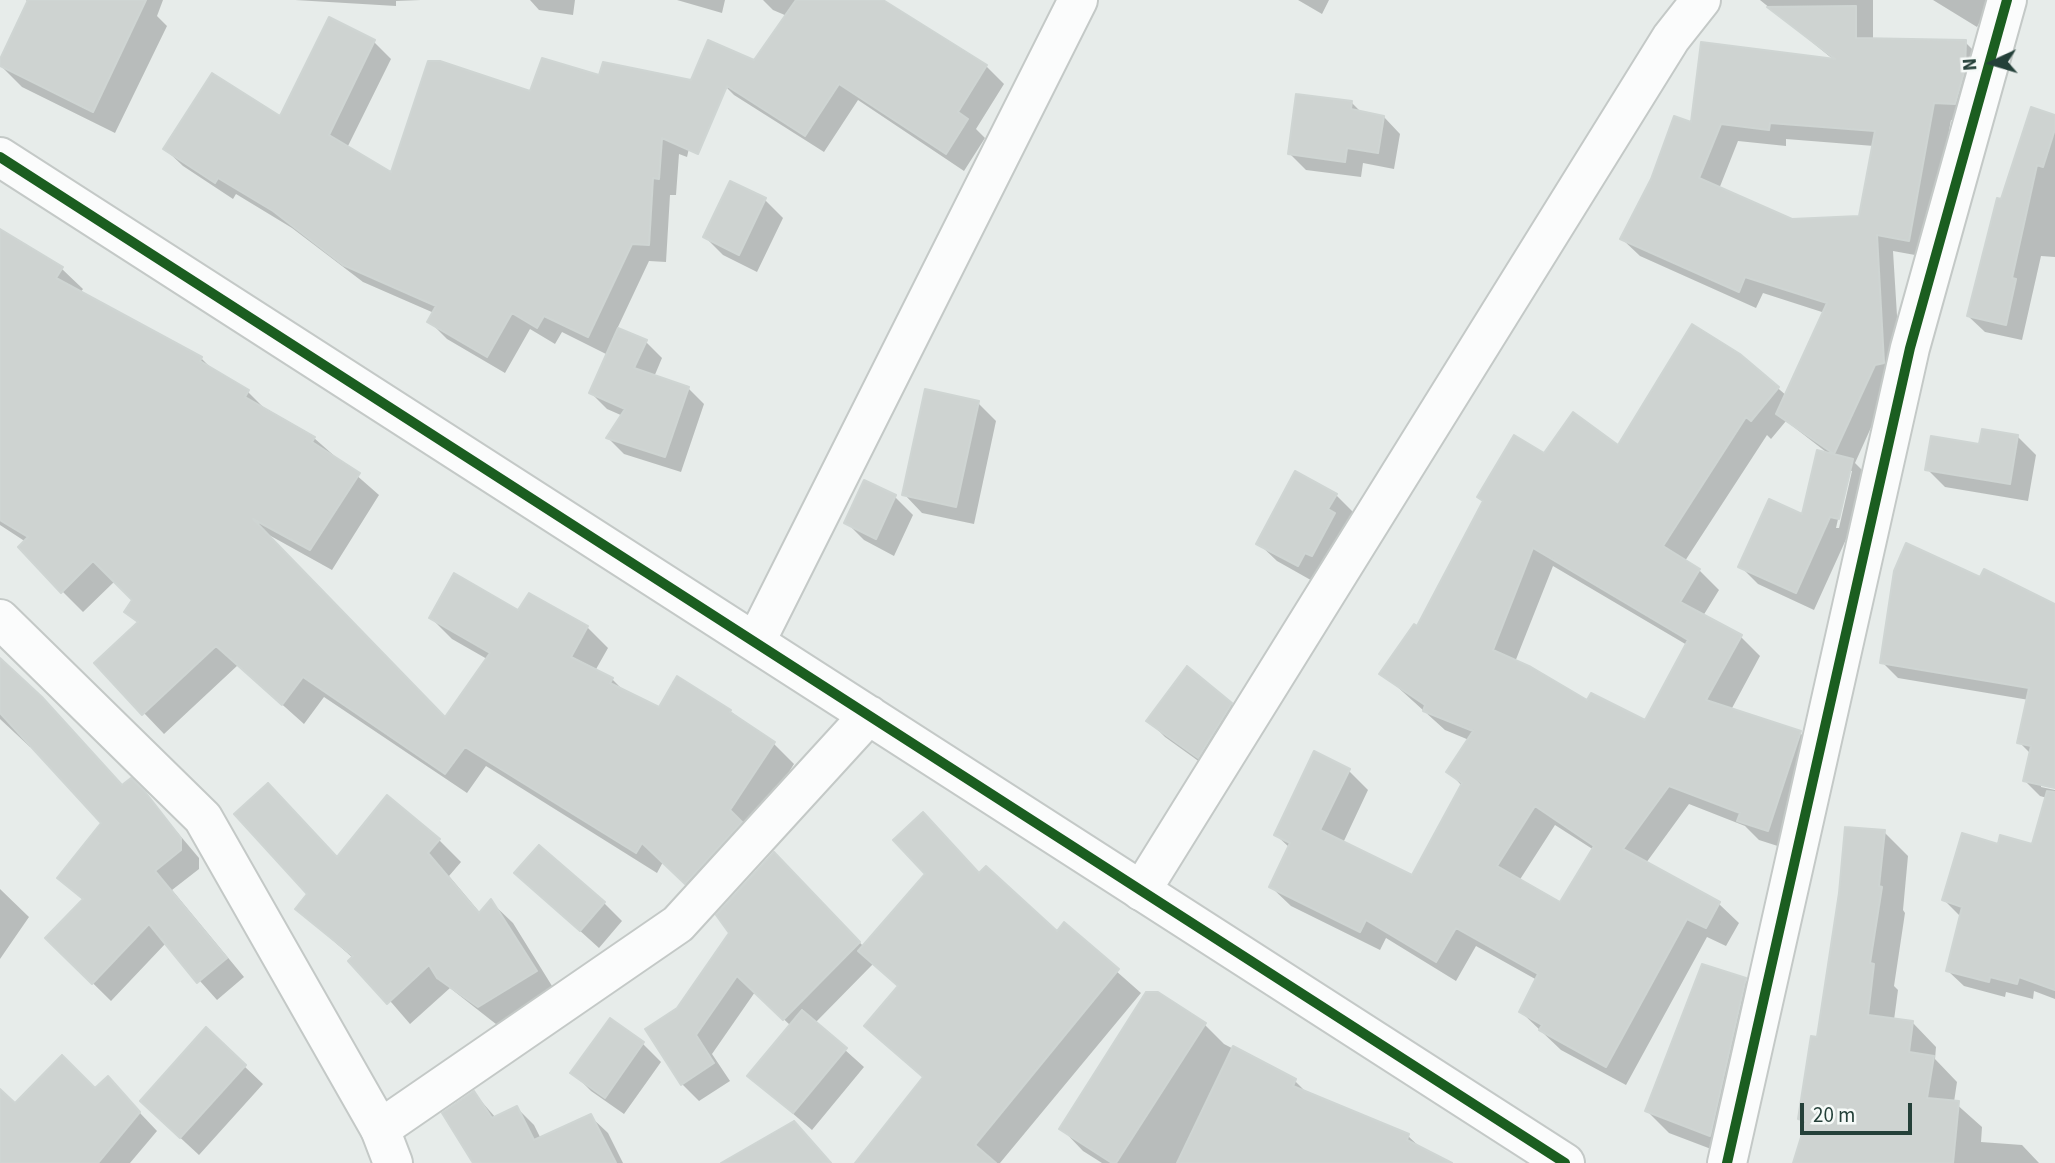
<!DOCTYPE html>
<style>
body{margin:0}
#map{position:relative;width:2055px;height:1163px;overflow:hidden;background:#e7ecea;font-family:"Source Sans 3",sans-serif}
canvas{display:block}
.north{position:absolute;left:1957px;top:28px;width:70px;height:70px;-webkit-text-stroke:5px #f6faf8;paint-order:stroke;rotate:266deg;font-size:19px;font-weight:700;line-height:28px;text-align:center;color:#244039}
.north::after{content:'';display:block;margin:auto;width:24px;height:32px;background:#244039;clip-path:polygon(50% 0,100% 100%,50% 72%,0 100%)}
.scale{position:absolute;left:1800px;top:1103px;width:112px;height:32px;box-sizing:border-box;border:4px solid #244039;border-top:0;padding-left:9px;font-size:21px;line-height:24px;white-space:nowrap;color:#244039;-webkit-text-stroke:5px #f6faf8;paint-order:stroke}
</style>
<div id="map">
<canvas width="2055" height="1163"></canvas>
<div class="north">N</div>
<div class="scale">20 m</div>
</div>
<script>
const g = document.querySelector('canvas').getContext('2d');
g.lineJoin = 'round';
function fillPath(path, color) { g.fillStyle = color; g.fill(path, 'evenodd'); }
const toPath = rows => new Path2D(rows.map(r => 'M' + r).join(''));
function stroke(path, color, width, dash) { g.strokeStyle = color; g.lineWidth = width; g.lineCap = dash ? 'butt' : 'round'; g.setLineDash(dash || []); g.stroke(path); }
const shadow = toPath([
 [26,0,163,0,157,16,167,26,115,133,22,87,0,65,29,3],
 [295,0,421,0,396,1,396,6],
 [530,0,575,0,573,15,539,10],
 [677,0,725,0,722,13],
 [763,0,879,0,986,66,1004,84,976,129,985,138,964,171,858,100,824,152,734,95,716,77,754,63,787,16,773,10],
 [1298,0,1329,0,1322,14],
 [1760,0,1873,0,1873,73,1965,42,1982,59,1972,120,1951,120,1926,257,1893,251,1901,380,1892,381,1855,463,1871,479,1857,537,1848,535,1814,610,1758,584,1740,566,1804,517,1830,455,1786,421,1771,439,1767,435,1685,561,1699,570,1719,590,1703,616,1741,637,1760,656,1731,710,1800,733,1820,752,1787,849,1759,840,1745,826,1689,804,1646,863,1719,904,1739,923,1726,946,1707,937,1626,1085,1561,1050,1521,1012,1537,980,1476,946,1456,981,1386,938,1380,950,1291,906,1271,887,1290,848,1276,835,1348,770,1368,790,1343,843,1413,877,1462,786,1449,772,1469,740,1445,730,1382,673,1544,456,1618,448,1739,355,1787,396,1825,313,1763,293,1756,308,1640,256,1622,239,1693,125,1834,60],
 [1786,139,1874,146,1860,218,1791,221,1719,189,1738,141,1786,146],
 [1849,471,1852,471,1839,528,1836,528],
 [1553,566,1687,645,1646,723,1588,702,1515,662],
 [1555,825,1594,850,1561,904,1519,881],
 [1933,0,1992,0,1977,27],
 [374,42,391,59,347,148,392,175,532,93,600,77,701,98,687,157,679,154,676,195,670,195,666,262,649,261,617,329,646,342,662,358,654,377,688,388,704,404,681,472,624,454,608,438,623,416,607,409,591,393,608,355,562,332,555,344,530,329,505,373,447,339,430,322,434,313,363,282,292,228,236,194,233,199,183,166,165,149,281,118],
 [1352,103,1362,113,1384,117,1400,134,1394,169,1363,163,1361,177,1306,170,1290,154],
 [2055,116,2055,257,2041,256,2022,340,1985,332,1968,316],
 [731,183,765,200,783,218,757,272,723,255,705,237],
 [0,231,62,269,83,289,80,293,201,358,216,373,248,392,268,412,314,438,379,495,332,570,269,535,446,719,487,659,452,639,431,618,518,612,587,627,608,648,595,671,612,679,624,691,660,709,730,711,773,743,794,764,706,904,663,862,657,873,486,766,467,793,324,697,304,724,238,665,164,734,144,713,139,624,126,612,134,600,115,581,83,612,62,591,26,542,0,525],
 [978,403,996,421,974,524,922,513,904,494],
 [2017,436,2036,455,2028,501,1945,487,1927,469,1981,446],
 [1336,495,1354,513,1316,583,1277,561,1258,543],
 [895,497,913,515,894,556,864,540,846,522],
 [2055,618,2055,787,2041,783,2041,787,2055,790,2055,825,2047,798,2040,796,2024,780,2031,754,2019,742,2029,700,1898,678,1882,662],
 [0,661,123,787,145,794,199,858,199,869,172,890,244,977,217,1000,166,943,111,1001,47,938,84,901,60,878,104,823,32,745,30,747,0,719],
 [1231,704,1248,720,1215,773,1165,737,1149,721],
 [1884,832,1908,856,1903,910,1905,913,1894,986,1898,990,1894,1020,1912,1022,1936,1047,1935,1059,1957,1082,1954,1102,1982,1127,1981,1142,2022,1145,2039,1163,1795,1163,1806,1125,1800,1119,1818,1039],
 [439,840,461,862,449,876,481,914,491,902,513,923,557,994,501,1028,450,988,410,1024,353,958,297,909,338,859],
 [2055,871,2055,999,2034,991,2033,999,2006,992,2005,997,1964,986,1948,971,1960,916,1944,900],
 [791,872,864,947,980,875,1057,933,1064,925,1141,993,1000,1163,857,1163,924,1078,866,1026,899,987,873,964,815,1023,864,1067,812,1130,749,1076,791,1026,755,992,712,1054,730,1081,699,1101,682,1084,678,1009,731,933,720,921],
 [516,873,604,903,622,921,599,948],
 [0,889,29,917,0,959],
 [1745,980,1768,1002,1732,1157,1669,1133,1647,1111],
 [1204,1024,1224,1044,1295,1081,1308,1094,1408,1136,1423,1150,1448,1163,1102,1163,1083,1151,1061,1128],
 [206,1030,263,1084,199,1155,160,1119],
 [643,1044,661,1062,624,1114,591,1091,573,1073],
 [108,1079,157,1131,130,1163,0,1163,0,1093,15,1106,95,1090],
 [474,1093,496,1118,517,1108,534,1125,541,1139,590,1116,608,1133,623,1163,475,1163]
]);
const building = toPath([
 [28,0,146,0,93,112,0,66,0,59,28,0],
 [796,0,883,0,987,65,958,112,968,119,946,154,839,84,805,136,727,86,698,154,662,138,659,179,653,178,649,245,632,244,588,337,544,316,537,328,512,313,487,357,427,322,436,306,343,265,273,211,218,178,215,183,163,149,212,73,280,116,329,17,375,40,329,135,391,172,428,61,440,61,530,91,542,58,599,75,603,62,691,80,708,40,754,60,796,0],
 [1856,6,1856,38,1966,40,1965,69,1955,104,1934,103,1909,241,1877,235,1884,363,1875,365,1834,454,1776,414,1827,303,1745,277,1739,292,1620,239,1651,179,1674,116,1691,122,1701,42,1835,59,1767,7,1856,6],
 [1770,123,1875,131,1859,216,1792,219,1699,178,1721,124,1769,130,1770,123],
 [1296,94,1352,101,1351,109,1384,116,1378,153,1347,148,1345,162,1288,154,1296,94],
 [2031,107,2055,115,2055,129,2043,167,2037,165,2012,278,2016,279,2006,325,1967,316,1997,198,2001,199,2031,107],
 [730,181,766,198,739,255,703,237,730,181],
 [0,229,63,267,56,278,202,357,200,361,249,390,245,397,315,437,312,442,360,473,310,550,253,519,445,717,490,653,429,618,454,573,518,610,529,593,588,626,571,657,613,678,610,683,659,707,677,676,731,710,730,712,775,742,730,810,742,822,685,884,642,843,636,853,465,747,445,774,303,677,282,705,216,646,142,715,94,663,138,622,124,612,132,600,93,561,61,593,18,547,28,537,0,520,0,229],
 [1692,324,1740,354,1779,387,1751,421,1746,417,1663,546,1700,569,1680,602,1742,635,1706,700,1801,731,1768,831,1737,821,1740,813,1669,786,1623,849,1720,902,1706,928,1687,919,1606,1067,1539,1030,1542,1025,1519,1012,1538,974,1456,928,1436,962,1366,920,1360,932,1269,887,1290,843,1274,835,1314,751,1350,769,1320,830,1412,875,1462,783,1446,772,1473,731,1423,711,1425,705,1379,674,1414,624,1417,626,1483,501,1477,497,1514,435,1544,453,1573,412,1618,445,1692,324],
 [1533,548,1688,640,1645,720,1591,693,1587,700,1531,667,1493,650,1533,548],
 [1535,806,1594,846,1560,902,1497,866,1535,806],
 [618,328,647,340,634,368,689,387,665,457,606,438,625,409,589,393,618,328],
 [925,389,979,401,956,507,902,495,925,389],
 [1982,429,2018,435,2010,484,1925,470,1931,436,1979,444,1982,429],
 [1817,450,1853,459,1839,519,1830,517,1796,593,1738,567,1769,499,1802,514,1817,450],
 [1295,471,1337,494,1328,509,1335,513,1312,556,1305,553,1298,566,1256,544,1295,471],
 [864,480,896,495,876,539,844,523,864,480],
 [1906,543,1980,577,1984,569,2055,604,2055,788,2023,781,2031,746,2017,743,2029,688,1880,663,1894,571,1906,543],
 [0,658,42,697,122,785,131,778,146,793,181,838,181,850,155,871,227,958,197,983,149,924,92,984,45,938,83,899,57,878,101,823,0,713,0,658],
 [1187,666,1232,703,1198,758,1146,721,1187,666],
 [268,783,337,857,387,795,440,839,428,853,479,913,491,899,537,971,478,1007,437,978,429,965,387,1004,348,961,353,956,295,909,307,894,234,814,268,783],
 [2047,791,2055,792,2055,990,2019,977,2017,984,1990,977,1989,982,1946,971,1962,907,1942,900,1962,833,1998,844,2000,835,2032,844,2047,791],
 [923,812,979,873,986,866,1057,931,1064,922,1119,969,975,1145,996,1163,855,1163,923,1077,864,1026,898,986,858,951,925,874,893,840,923,812],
 [1845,827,1885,830,1879,886,1882,887,1870,963,1874,964,1868,1015,1913,1021,1909,1052,1934,1056,1927,1098,1959,1101,1953,1163,1793,1163,1806,1121,1798,1119,1811,1036,1817,1037,1839,893,1845,827],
 [539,845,605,902,580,931,514,873,539,845],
 [774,852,860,942,783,1020,737,976,696,1035,714,1063,681,1085,645,1029,677,1008,729,933,716,915,774,852],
 [1702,964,1746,978,1710,1136,1645,1111,1702,964],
 [1146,992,1158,992,1206,1023,1116,1163,1112,1163,1059,1129,1146,992],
 [802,1010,847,1048,793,1113,747,1076,802,1010],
 [610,1018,644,1042,605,1098,570,1073,610,1018],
 [206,1027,246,1065,180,1138,140,1101,206,1027],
 [1233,1046,1296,1079,1293,1086,1409,1134,1407,1140,1452,1163,1177,1163,1233,1046],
 [62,1055,95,1088,108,1076,140,1112,98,1163,0,1163,0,1089,15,1103,62,1055],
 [474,1091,492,1118,517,1106,534,1140,591,1114,616,1163,473,1163,442,1113,474,1091],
 [794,1121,831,1163,721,1163,794,1121]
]);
const minor = toPath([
 [0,157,1565,1163],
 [756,641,1078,0],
 [380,1129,678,924,869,715],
 [1727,1163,1910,348,2007,0]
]);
const tertiary = toPath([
 [0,619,203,818,380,1129,393,1163],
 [1141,891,1671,38,1701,0]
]);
const cycleway = toPath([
 [0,157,1565,1163],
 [1727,1163,1910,348,2007,0]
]);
fillPath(shadow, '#0003');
fillPath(building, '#ced3d1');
stroke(building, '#cfd5d3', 2);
stroke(minor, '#c4c9c7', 42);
stroke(tertiary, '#c4c9c7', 42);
stroke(minor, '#fbfcfc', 38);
stroke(tertiary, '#fbfcfc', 38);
stroke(cycleway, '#1b5e20', 10);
</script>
